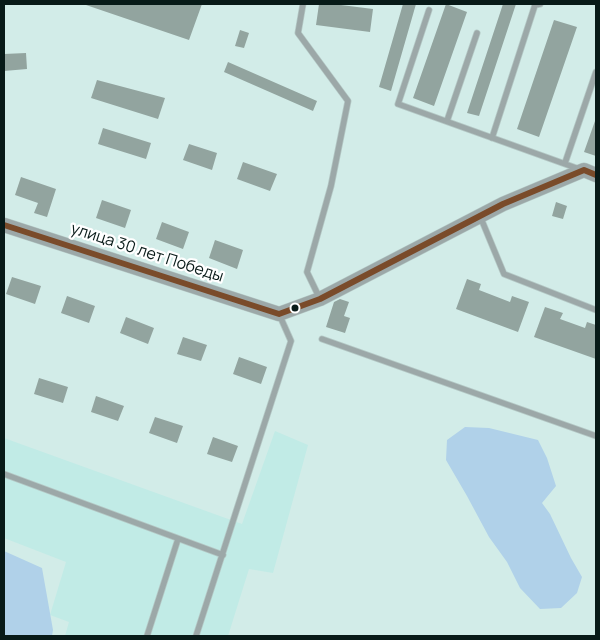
<!DOCTYPE html>
<meta charset="utf-8">
<style>
body{margin:0}
#map{position:relative;width:600px;height:640px;overflow:hidden;background:#d2ece8;font-family:Manrope,sans-serif}
canvas{display:block}
.frame{position:absolute;inset:0;border:5px solid #081a18;pointer-events:none}
</style>
<div id="map">
<canvas width="600" height="640"></canvas>
<div class="frame"></div>
</div>
<script>
const g = document.querySelector('canvas').getContext('2d');
g.lineJoin = 'round';
function fillPath(path, color) { g.fillStyle = color; g.fill(path, 'evenodd'); }
const toPath = rows => new Path2D(rows.map(r => 'M' + r).join(''));
function stroke(path, color, width, dash) { g.strokeStyle = color; g.lineWidth = width; g.lineCap = dash ? 'butt' : 'round'; g.setLineDash(dash || []); g.stroke(path); }
function write(font, color, halo, rows, align = 'center') {
  g.font = font + ' Manrope,sans-serif'; g.lineWidth = 4.5; g.setLineDash([]); g.textBaseline = 'middle'; g.strokeStyle = halo; g.fillStyle = color; for (const [text, x, y, turn = 0] of rows) {
    g.save(); g.translate(x, y); g.rotate((+turn || 0) * Math.PI / 180); g.textAlign = isNaN(turn) ? turn : align; if (halo) g.strokeText(text, 0, 0); g.fillText(text, 0, 0); g.restore();
  }
}
const built = toPath([
 [275,431,308,445,273,573,249,569,228,636,65,636,69,622,50,615,66,562,4,538,4,438,242,524]
]);
const water = toPath([
 [465,427,489,428,538,440,547,458,556,486,542,503,550,514,571,558,582,577,577,593,561,608,540,609,520,588,507,562,489,537,467,496,446,460,447,440],
 [4,551,42,568,53,630,52,636,4,636]
]);
const building = toPath([
 [86,4,202,4,189,40,86,5],
 [319,4,333,4,373,9,370,32,316,25],
 [403,4,416,4,391,91,379,87],
 [446,4,467,12,434,106,413,98],
 [503,4,516,4,479,116,467,113],
 [554,20,577,27,539,137,517,129],
 [240,30,249,33,244,48,235,46],
 [26,53,27,69,4,71,4,54],
 [228,62,317,101,313,111,224,72],
 [97,80,165,98,158,119,91,98],
 [595,121,596,121,596,156,584,152],
 [103,128,151,143,146,159,98,144],
 [189,144,217,153,212,170,183,160],
 [243,162,277,174,270,191,237,179],
 [21,177,56,189,47,217,34,213,38,203,15,195],
 [102,200,131,210,125,228,96,218],
 [556,202,567,206,563,219,552,216],
 [162,222,189,232,183,249,156,239],
 [215,240,243,250,237,269,209,258],
 [12,277,41,286,35,304,6,294],
 [467,279,481,284,479,290,510,302,512,296,529,302,518,332,456,309],
 [67,296,95,306,89,323,61,313],
 [340,299,349,302,344,316,350,318,345,333,326,327,334,302],
 [545,307,563,313,560,319,585,328,587,322,596,325,596,359,534,337],
 [126,317,154,328,148,344,120,333],
 [183,337,207,345,201,361,177,354],
 [239,357,267,367,261,384,233,374],
 [39,378,68,387,63,403,34,394],
 [96,396,124,406,118,421,91,412],
 [155,417,183,426,177,443,149,433],
 [213,437,238,446,232,462,207,454]
]);
const service = toPath([
 [303,4,298,33,348,101,331,186,307,272,320,299],
 [429,10,398,104,579,169],
 [447,121,477,33],
 [492,138,535,5,540,4],
 [565,163,596,72],
 [480,216,504,274,596,310],
 [322,339,596,436],
 [4,474,223,555],
 [147,636,178,539],
 [196,636,291,341,279,314]
]);
const tertiary = toPath([
 [4,225,279,314,320,299,503,204,584,170,596,175]
]);
const bus1 = toPath([
 [4,225,279,314,320,299,503,204,584,170,596,175]
]);
const markers = [
 [295,308,4.5,"#081a18"]
];
const streetNames = [
 ["улица 30 лет Победы",147,253,18]
];
fillPath(built, '#c1ebe6');
fillPath(water, '#b0d1e9');
fillPath(building, '#92a49f');
stroke(service, '#b4c8c5', 7);
stroke(tertiary, '#b4c8c5', 15);
stroke(service, '#9ca8a8', 5.5);
stroke(tertiary, '#9ca8a8', 14);
stroke(bus1, '#7a4b2a', 6);
for (const [x, y, r, color] of markers) { const dot = new Path2D(); dot.arc(x, y, r, 0, 2 * Math.PI); g.fillStyle = color; g.fill(dot); stroke(dot, '#fff', 2); }
write('16px', '#081a18', '#fff', streetNames);
</script>
